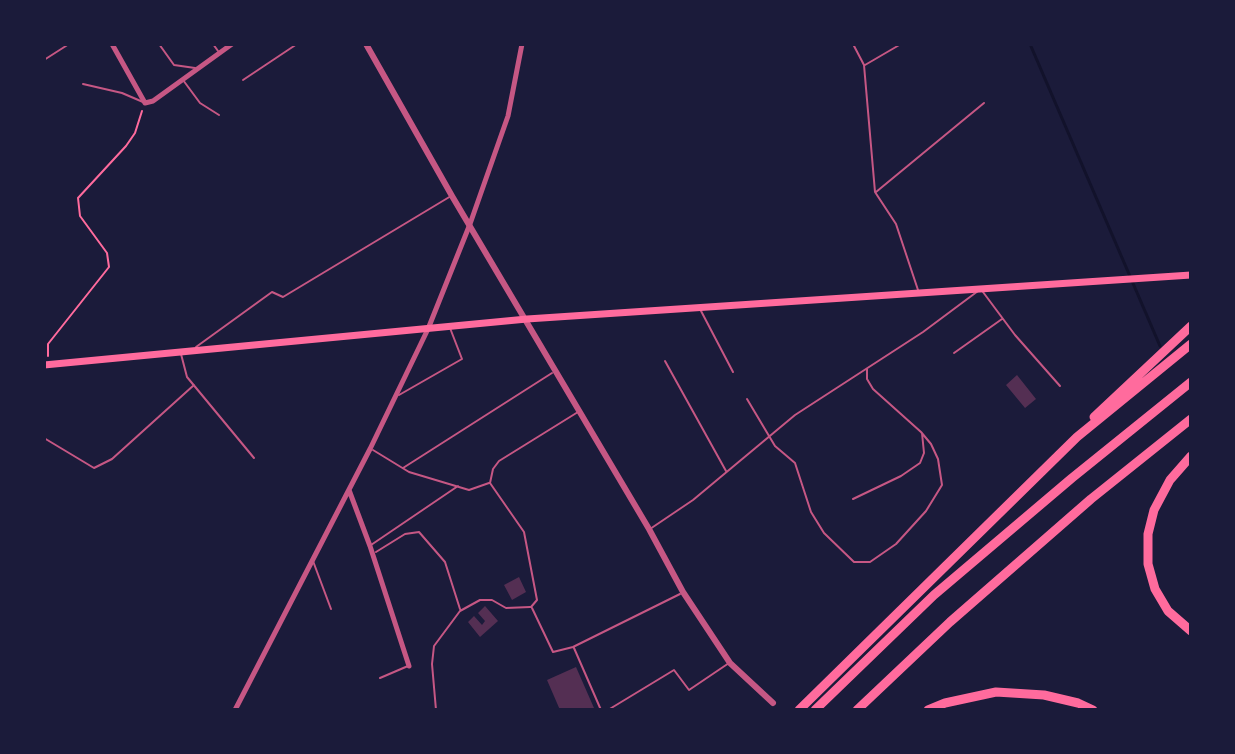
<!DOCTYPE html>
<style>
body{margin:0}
#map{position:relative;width:1235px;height:754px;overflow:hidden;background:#1b1b3a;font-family:"Golos Text",sans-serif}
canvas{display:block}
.frame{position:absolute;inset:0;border:46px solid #1b1b3a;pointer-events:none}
</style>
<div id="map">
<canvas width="1235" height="754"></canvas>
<div class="frame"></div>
</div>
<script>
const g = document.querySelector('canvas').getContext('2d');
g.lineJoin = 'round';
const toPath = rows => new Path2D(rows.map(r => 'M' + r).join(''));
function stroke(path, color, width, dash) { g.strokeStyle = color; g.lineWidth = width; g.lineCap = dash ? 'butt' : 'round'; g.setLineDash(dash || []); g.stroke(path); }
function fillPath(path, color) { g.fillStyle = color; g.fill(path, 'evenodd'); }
const stream = toPath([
 [1030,44,1160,346]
]);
const building = toPath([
 [1017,375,1036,399,1025,408,1006,385],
 [519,577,526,592,512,600,504,585],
 [485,606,498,621,480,637,468,622,474,616,482,625,485,621,478,613],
 [576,667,594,708,560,710,547,680]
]);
const path = toPath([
 [48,356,48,344,109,267,107,253,80,216,78,198,126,146,135,133,142,111]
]);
const service = toPath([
 [159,44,174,65,195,68],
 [213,44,218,51],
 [853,44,864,65,875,192,896,224,918,290],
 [44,60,69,44],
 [865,65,901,44],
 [183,80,200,103,219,115],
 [243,80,297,44],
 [83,84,122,93,143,102],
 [876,192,984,103],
 [983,292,1015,335,1060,386],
 [700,309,733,372],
 [196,347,272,292,283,297,451,196],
 [954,353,1002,319],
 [181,354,187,377,254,458],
 [665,361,726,471],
 [399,395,462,359,450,328],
 [747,399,775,446,795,463,811,512,824,533,854,562,870,562,896,544,926,511,942,485,938,459,931,444,921,432,873,389,867,379,867,369],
 [44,438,94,468,112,459,194,385],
 [373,450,409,472,469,490,489,483],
 [403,468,552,373],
 [853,499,901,476,920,463,924,453,922,433],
 [650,529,693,500,795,415,923,332,978,291],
 [371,545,458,486],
 [376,552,405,534,419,532,445,562,460,609],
 [313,561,331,609],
 [531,607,537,600,524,532,490,483,493,469,499,461,578,412],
 [532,608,553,652,573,647,680,594],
 [574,648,601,710],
 [380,678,408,666],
 [436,710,432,664,434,646,460,611,480,600,492,600,506,608,530,607],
 [608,710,674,670,689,690,729,663]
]);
const minor = toPath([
 [112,44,145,103,153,101,232,44],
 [349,490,370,546,409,666],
 [235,710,370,449,428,329,470,224,508,116,522,44]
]);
const tertiary = toPath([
 [366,44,452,196,649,529,683,592,730,663,773,703]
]);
const secondary = toPath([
 [44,365,527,319,1191,275]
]);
const motorway = toPath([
 [1094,417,1191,326],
 [1191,456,1170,480,1154,510,1148,534,1148,564,1155,589,1168,611,1191,631],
 [799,710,1077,437,1191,344],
 [815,710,934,595,1072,478,1191,382],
 [857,710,950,622,1091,499,1191,419],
 [928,710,945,703,996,692,1044,695,1078,703,1093,710]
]);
stroke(stream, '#12122b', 3);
fillPath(building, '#542f53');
stroke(path, '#ff6b9d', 2);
stroke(service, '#c65784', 2);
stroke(minor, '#c65784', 5);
stroke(tertiary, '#c65784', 6);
stroke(secondary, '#ff6b9d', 7);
stroke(motorway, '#ff6b9d', 9);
</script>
